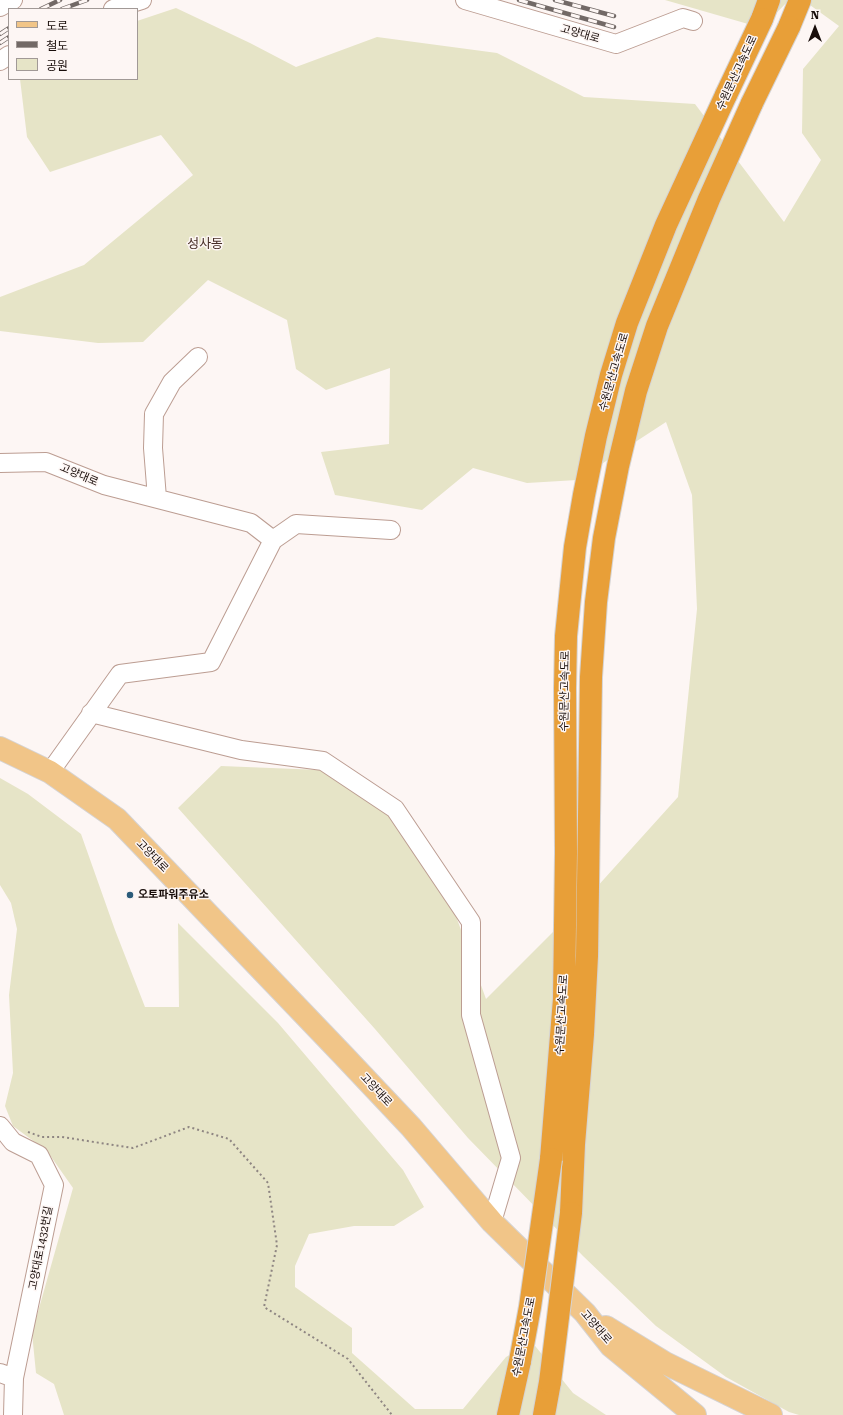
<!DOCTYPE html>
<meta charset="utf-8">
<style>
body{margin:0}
#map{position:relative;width:843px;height:1415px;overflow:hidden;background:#fdf6f4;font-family:"Roboto Serif","Noto Sans KR",serif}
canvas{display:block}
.legend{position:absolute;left:8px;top:8px;width:130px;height:72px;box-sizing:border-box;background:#fdf6f4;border:1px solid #a19996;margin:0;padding:5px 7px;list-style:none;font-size:12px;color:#180d0a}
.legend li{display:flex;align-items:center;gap:8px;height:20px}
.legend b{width:20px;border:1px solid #a19996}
.north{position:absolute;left:795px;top:8px;width:40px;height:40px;-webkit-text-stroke:3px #fdf6f4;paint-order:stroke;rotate:0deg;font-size:11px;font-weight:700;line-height:16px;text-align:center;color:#180d0a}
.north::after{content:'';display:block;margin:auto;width:14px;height:18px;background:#180d0a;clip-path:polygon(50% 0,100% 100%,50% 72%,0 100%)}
</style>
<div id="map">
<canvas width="843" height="1415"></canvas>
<ul class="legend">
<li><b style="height:5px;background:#f1c588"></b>도로</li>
<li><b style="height:5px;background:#726966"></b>철도</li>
<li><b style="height:11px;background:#e6e4c7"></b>공원</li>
</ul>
<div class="north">N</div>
</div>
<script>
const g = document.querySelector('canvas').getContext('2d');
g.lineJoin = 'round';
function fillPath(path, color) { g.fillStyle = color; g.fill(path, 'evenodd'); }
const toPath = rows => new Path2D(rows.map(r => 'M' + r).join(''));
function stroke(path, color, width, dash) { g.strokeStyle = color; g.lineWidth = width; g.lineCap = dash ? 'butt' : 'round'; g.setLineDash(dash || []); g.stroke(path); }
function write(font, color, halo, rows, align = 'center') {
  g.font = font + ' "Roboto Serif","Noto Sans KR",serif'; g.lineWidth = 3; g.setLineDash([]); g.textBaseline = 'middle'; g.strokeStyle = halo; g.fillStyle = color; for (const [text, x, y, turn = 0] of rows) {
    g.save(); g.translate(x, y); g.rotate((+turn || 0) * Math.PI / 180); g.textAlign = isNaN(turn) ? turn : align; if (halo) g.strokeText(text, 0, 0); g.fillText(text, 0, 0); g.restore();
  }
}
const green = toPath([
 [665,0,789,0,762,28],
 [803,0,843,0,843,1415,799,1415,789,1412,726,1377,656,1326,583,1256,468,1138,375,1029,178,808,221,766,321,770,391,813,444,883,486,999,586,899,678,797,697,609,692,495,666,422,577,480,527,483,473,468,422,510,335,495,321,452,389,444,390,368,326,390,296,369,287,320,208,280,143,342,98,343,0,331,0,297,84,265,193,175,161,135,50,172,27,137,20,79,137,79,137,21,176,8,250,43,296,67,377,37,497,53,584,97,695,104,784,222,821,160,802,133,803,69,839,26],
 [0,778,28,794,81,834,115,930,145,1007,179,1007,178,923,278,1023,403,1170,424,1207,394,1226,354,1226,309,1234,295,1266,295,1287,352,1328,352,1353,415,1409,463,1409,506,1357,532,1342,573,1393,606,1415,64,1415,54,1384,36,1373,32,1333,73,1188,47,1151,13,1126,5,1106,13,1073,9,995,17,929,11,903,0,885]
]);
const path = toPath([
 [28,1132,42,1137,62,1137,133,1148,189,1127,229,1139,268,1183,277,1245,264,1307,348,1359,392,1415]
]);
const minor = toPath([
 [465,0,616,44,683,18,693,21],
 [0,7,13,0],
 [113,9,142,0],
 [0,61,9,55],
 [0,463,46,462,104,485,251,523,273,540],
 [157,498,153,448,154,414,172,382,198,357],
 [91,713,241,750,323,761,395,809,471,922,471,1015,511,1158,492,1222],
 [50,772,120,674,211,662,273,540,296,524,391,530],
 [0,1126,13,1142,39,1155,54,1185,14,1378,0,1373],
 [13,1415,14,1378]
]);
const major = toPath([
 [0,748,50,772,117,819,343,1055,411,1127,492,1222,585,1313,611,1346,695,1415],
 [606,1327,665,1363,771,1415]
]);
const highway = toPath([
 [762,19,769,0],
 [789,27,800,0],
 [551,1159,564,999,566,853,565,688,566,636,575,547,584,495,596,436,611,375,627,323,666,225,726,95],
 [571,1213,574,1144,583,1034,587,956,591,677,596,602,604,538,618,466,636,391,657,326,709,199,752,103],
 [508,1415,520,1361],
 [544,1415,550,1382]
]);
const rail = toPath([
 [519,0,614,27],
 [555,0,614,16],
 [41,9,60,0],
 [62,9,87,0],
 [0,34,9,28],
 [0,43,9,37]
]);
const highwayBridge = toPath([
 [726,95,762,19],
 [752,103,789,27],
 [520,1361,530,1307,551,1159],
 [550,1382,571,1213]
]);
const markers = [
 [130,895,4,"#2b5b79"]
];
const streetNames = [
 ["고양대로",580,34,16],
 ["수원문산고속도로",737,73,-65],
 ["수원문산고속도로",614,372,-74],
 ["고양대로",79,475,23],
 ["수원문산고속도로",565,691,-89],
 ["고양대로",152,856,46],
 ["수원문산고속도로",562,1015,-87],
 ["고양대로",376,1090,47],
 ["고양대로1432번길",41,1248,-79],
 ["고양대로",596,1327,49],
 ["수원문산고속도로",524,1337,-79]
];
const poiNames = [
 ["오토파워주유소",138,895]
];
const quarterNames = [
 ["성사동",205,244]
];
fillPath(green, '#e6e4c7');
stroke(minor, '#bc9d92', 20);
stroke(major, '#d5d3d3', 24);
stroke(highway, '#d5d3d3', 24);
stroke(path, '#8e8582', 2, [2, 3]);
stroke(minor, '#fff', 18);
stroke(major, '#f1c588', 22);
stroke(highway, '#e89f38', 22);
stroke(rail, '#726966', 4.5);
stroke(rail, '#fdf6f4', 3, [9]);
stroke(highwayBridge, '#d5d3d3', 24, []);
stroke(highwayBridge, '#e89f38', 22);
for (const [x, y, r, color] of markers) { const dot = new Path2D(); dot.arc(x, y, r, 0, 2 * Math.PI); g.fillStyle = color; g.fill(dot); stroke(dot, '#fdf6f4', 1.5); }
write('11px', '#180d0a', '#fdf6f4', streetNames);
write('bold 11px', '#180d0a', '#fdf6f4', poiNames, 'left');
write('13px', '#472e26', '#fdf6f4', quarterNames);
</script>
